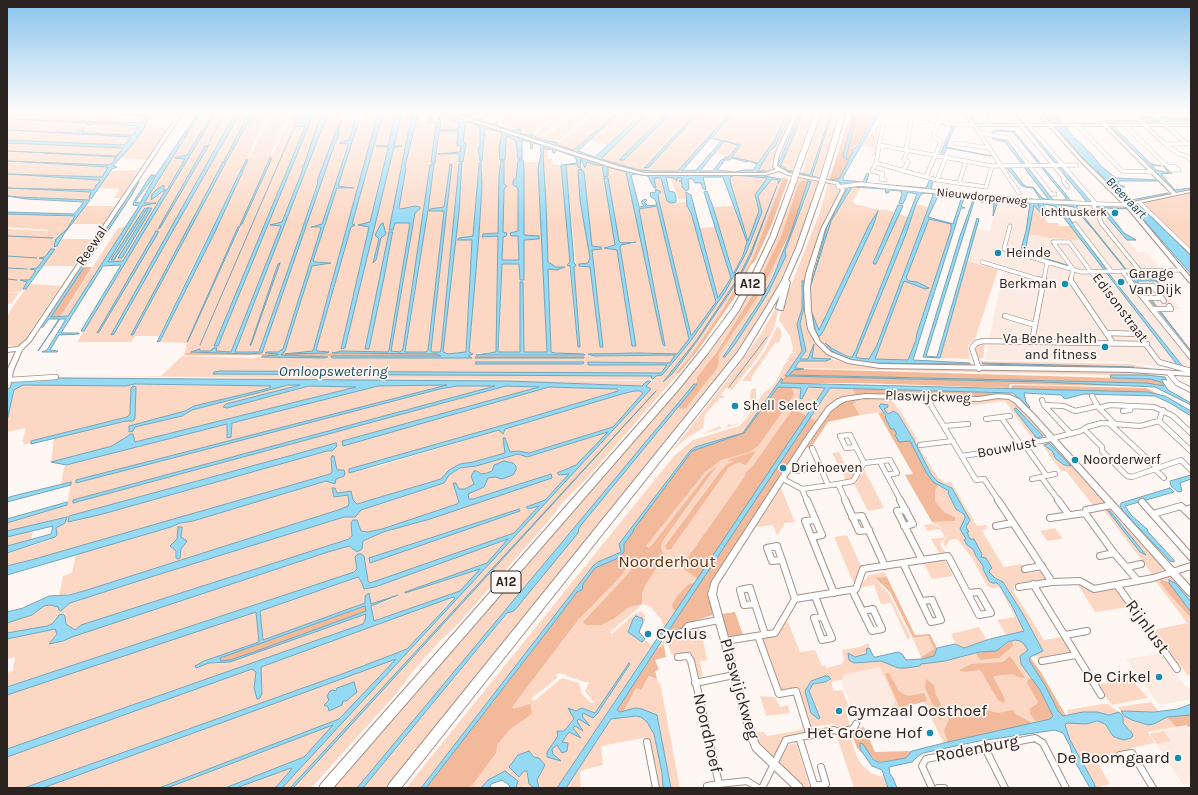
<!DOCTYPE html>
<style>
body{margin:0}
#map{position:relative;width:1198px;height:795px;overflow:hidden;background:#fff7f3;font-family:Karla,sans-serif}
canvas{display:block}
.frame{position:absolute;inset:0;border:8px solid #2a231f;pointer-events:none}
</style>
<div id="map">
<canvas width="1198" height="795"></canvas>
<div class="frame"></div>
</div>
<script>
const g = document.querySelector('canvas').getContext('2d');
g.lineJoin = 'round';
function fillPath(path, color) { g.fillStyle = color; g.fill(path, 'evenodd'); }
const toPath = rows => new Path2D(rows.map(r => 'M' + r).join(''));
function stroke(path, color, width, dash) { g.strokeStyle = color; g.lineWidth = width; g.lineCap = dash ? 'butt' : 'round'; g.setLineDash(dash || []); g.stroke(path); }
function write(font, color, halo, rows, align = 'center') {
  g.font = font + ' Karla,sans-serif'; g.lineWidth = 3.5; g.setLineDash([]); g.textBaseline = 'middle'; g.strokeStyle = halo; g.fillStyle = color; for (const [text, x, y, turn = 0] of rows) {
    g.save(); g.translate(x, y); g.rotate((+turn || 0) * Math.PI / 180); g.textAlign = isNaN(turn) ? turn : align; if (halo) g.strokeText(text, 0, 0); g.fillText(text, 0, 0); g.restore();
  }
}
const built = toPath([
 [997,200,1030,202,1029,233,1055,239,1086,240,1070,220,1085,220,1078,206,1097,207,1124,235,1138,252,1146,252,1164,272,1149,273,1181,309,1157,310,1191,351,1191,371,1127,362,985,360,1003,271,967,261,976,229,990,231],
 [1160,654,1187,688,1191,688,1191,699,1159,705,1126,659],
 [880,667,895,701,890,709,854,715,841,680,844,679,843,675],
 [1187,726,1191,732,1191,783,1183,785,1150,733]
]);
const green = toPath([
 [7,113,99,113,147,116,142,122,138,123,7,119],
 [235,113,216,145,114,334,239,113,249,113,224,161,227,160,253,113,269,113,247,158,249,158,272,113,289,113,270,155,273,155,293,113,299,113,294,125,305,126,224,322,222,336,307,126,314,113,324,113,304,165,302,166,303,168,282,222,270,226,281,226,231,352,215,351,216,348,213,348,212,351,200,351,200,350,184,354,187,343,157,342,160,341,214,234,248,160,246,160,210,231,159,336,136,336,131,342,77,342,215,114],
 [238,227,241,227,187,342,187,341],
 [328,113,342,113,317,181,303,227,259,352,235,352],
 [366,113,378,113,313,351,311,352,329,352,317,351,316,350,351,227,355,224,352,224,361,188,383,113,395,113,370,222,358,225,369,226,341,348,345,348,402,113,412,113,389,230,395,227,395,223,410,223,389,350,388,352,342,351,334,352,334,354,437,354,442,356,331,357,472,358,468,356,471,355,469,352,479,235,485,128,502,133,499,148,500,160,505,160,506,139,508,136,516,140,518,159,523,160,519,160,515,180,518,188,518,231,512,232,511,236,518,236,519,260,502,260,503,237,506,233,503,232,504,188,506,187,504,185,504,162,500,162,498,233,483,234,483,237,498,236,496,352,477,353,476,355,584,355,551,352,548,268,557,270,564,266,556,267,548,262,546,203,543,155,544,147,548,150,547,159,552,159,553,165,561,165,570,262,567,264,569,266,578,347,574,268,576,265,566,165,577,164,580,168,586,168,588,162,596,165,602,165,604,176,606,177,604,178,615,245,605,247,605,248,617,250,632,346,636,346,620,247,621,245,636,243,634,241,620,243,619,241,607,177,608,167,625,172,627,175,663,345,665,346,639,209,657,206,689,339,677,354,639,353,588,354,594,356,675,355,670,363,589,362,588,365,668,365,659,374,214,372,662,375,692,339,734,278,746,253,762,212,758,196,772,179,778,180,778,184,781,177,789,177,788,180,783,179,753,258,723,309,689,358,676,373,679,373,587,478,563,502,546,524,457,625,440,641,413,671,396,694,311,788,293,788,656,391,290,788,282,788,651,389,646,386,651,381,656,380,652,380,651,378,649,380,54,376,161,376,182,356,254,358,260,356,327,356,281,353,285,351,312,266,331,262,314,262,313,261,337,188,353,189,354,187,338,186,359,120,362,119],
 [584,172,592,246,601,247,592,249,603,347,600,346,590,267,579,266,579,265,588,263,590,258,580,200],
 [776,186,778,186,751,255,739,279,697,341,663,382,696,341,738,278,751,252],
 [389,232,392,235,384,278,369,349,366,349],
 [417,113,421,113,418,118,419,119,427,119,427,121,431,123,436,123,403,349,400,352,395,353,391,351,413,223,415,212,420,209,419,206,399,209,406,168,405,166,414,134],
 [511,113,537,113,532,117,538,117,543,113,558,113,534,132,536,133,561,113,570,113,543,135,546,136,573,113,590,113,558,141,561,142,595,113,616,113,574,150,531,135,520,134,522,130,505,125,502,127,496,125],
 [619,113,643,113,608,145,589,140],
 [648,113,667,113,619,160,624,160,672,113,696,113,645,165,649,167,699,113,730,113,678,171,639,170,601,159],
 [733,113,787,113,774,141,758,163,732,157,741,146,738,144,730,156,727,158,723,158,724,155,718,153,715,157,711,156,724,141,712,138],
 [791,113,795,113,776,154,770,163,772,170,768,172,766,171,758,172,763,162,772,148,775,147],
 [803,113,806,113,785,165,807,113,814,113,792,171,786,170,781,165],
 [821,113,831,113,809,175,802,173],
 [832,113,841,113,818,178,812,176],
 [212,114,187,155,176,158,185,159,167,190,164,190,154,198,163,191,165,191,123,261,108,262,142,206,156,204,144,203,199,115],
 [443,114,454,117,452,121,459,123,458,129,440,130],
 [7,120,86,123,87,125,97,123,139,126,134,134,130,135,82,133,84,127,76,133,7,130],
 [342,120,355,120,349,140,339,143,347,144,348,146,322,224,312,226,311,227,321,228,283,349,278,352,261,353],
 [465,122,472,122,480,127,473,236,458,238,458,240,472,240,466,352,448,354,443,352,466,144,463,141],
 [878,124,878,127,875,139,879,140,875,156,872,156,874,148,862,146,869,134,872,135],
 [145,125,152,125,150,128,168,128,159,141,170,127,149,159,159,142,158,142,146,160,121,158,143,129],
 [7,131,131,137,124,145,7,140],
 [440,131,458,131,457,141,461,146,460,152,439,154,459,155,441,350,440,352,432,352,431,350,453,157,450,162,444,207,430,209,429,211,444,211,428,350,426,352,406,352,438,138],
 [7,143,122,148,123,148,117,156,7,151],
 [7,152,111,157,117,158,111,165,108,165,7,161],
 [7,162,108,167,109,168,102,177,7,174],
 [523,162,539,162,538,168,547,352,524,352,523,282,520,282,520,352,499,353,502,264,519,264,520,280,524,264,524,240,539,239,524,236],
 [138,170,121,198,114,198,119,189,99,188,111,171],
 [7,175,99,179,101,180,100,182,96,185,96,187,91,191,7,187],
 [734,175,767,178,755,195,759,211,749,241,730,181,729,177],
 [657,177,661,178,667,201,673,203,687,202,687,206,691,213,716,302,692,335,691,335,659,201,658,193,661,193,657,190,654,178],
 [670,178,673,178,677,181,677,178,682,179,683,188,686,191,686,199,679,199],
 [798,178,819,181,798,240,776,289,752,330,732,357,385,788,363,788,508,613,514,610,578,533,579,528,582,524,678,407,685,408,687,407,717,367,719,354,759,295,777,259,787,243,761,300,724,354,725,357,735,344,768,293,785,256,785,252,807,195,811,181,799,182,782,234,761,279,743,310,710,361,697,377,695,383,357,788,334,788,636,440,712,350,743,304,759,277,777,237],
 [828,183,838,188,838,194,825,218,807,275,807,320,826,352,832,356,831,359,864,367,1123,372,1148,373,1149,376,795,368,799,361,830,359,812,358,813,348,808,359,801,359,805,352,800,322,804,307,804,281,801,292,802,309,797,324,802,351,790,370,783,379,781,379,743,433,695,447,690,451,630,529,619,547,634,531,643,515,698,452,746,436,780,385,801,388,800,398,808,387,825,388,816,411,830,388,852,388,855,395,842,398,830,406,817,421,815,420,679,616,673,616,664,628,661,619,652,609,653,608,643,604,610,632,612,634,633,615,641,611,645,615,645,621,639,632,643,622,640,616,636,616,633,619,628,630,642,642,645,640,652,645,557,788,539,788,537,780,545,765,539,758,527,752,518,755,509,767,519,777,524,771,527,771,528,782,534,788,524,786,522,788,516,788,518,785,505,771,488,780,481,788,429,788,612,557,598,562,593,566,421,788,406,788,674,456,693,440,739,426,745,420,765,391,769,390,774,385,786,362,789,361,787,360,791,353,794,353,792,351,793,348,790,336,779,320,782,308,820,212],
 [629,664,630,665,597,714,583,713,582,716,589,725,579,718,577,721,583,730,574,726,573,728,580,737,569,732,562,742,552,749,553,754,560,760,547,752,558,736,559,730,564,731,582,708,595,713],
 [559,673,584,682,589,682,585,691,594,702,591,703,582,694,579,683,562,678,534,701,531,699,558,677,556,675],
 [853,186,861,187,853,201,855,204,879,210,884,209,895,212,873,263,874,264,876,264,899,214,908,217,856,350,852,357,833,349,826,343,825,344,833,352,844,357,872,363,973,364,971,365,884,365,851,361,830,351,818,339,814,332,810,317,809,286,828,221,844,189,843,187,848,187,827,226,815,265,811,283,812,285,831,221],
 [877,212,873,226,824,330,818,336,812,313,819,330,869,225],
 [7,188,83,192,92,192,90,200,18,197,7,196],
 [1191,192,1191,251,1142,203],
 [916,204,928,207,877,345,869,359,857,358,856,356,906,234],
 [1034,205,1048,223,1057,223,1060,226,1071,226,1081,240,1049,238,1028,234],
 [85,206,115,206,103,224,73,224],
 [733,206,747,242,734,273,713,207],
 [7,214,75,217,66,230,56,239,53,248,45,257,40,258,44,259,37,268,31,270,35,270,35,272,29,280,21,280,27,281,23,289,20,292,10,293,19,293,11,304,7,304,7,229,48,231,49,230,7,227],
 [929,219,951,224,951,230,917,333,916,340,908,360,875,359,904,281,928,289,925,286,912,282,906,278],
 [125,227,68,316,60,317,118,228],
 [715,227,731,278,718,298,699,228],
 [100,230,82,259,78,260,74,266,42,266,63,239,93,239,89,244],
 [967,261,998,270,975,339,968,346,970,359,940,358],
 [63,282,66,283,27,340,22,345,11,348,16,346,7,345,7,315,29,284,61,286,22,344,65,283],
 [780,301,774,329,760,354,732,390,726,388,721,395,725,397,724,398,718,398,719,401,715,403,705,415,703,428,687,438,672,451,739,365,762,332],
 [777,327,779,327,782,334,779,343,775,343,751,378,752,381,742,381,765,351],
 [981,343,988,343,988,344,985,344,983,358,979,359,980,361,1129,364,1150,368,1149,369,986,366,978,361,974,350,975,347],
 [56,377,213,379,278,378,647,381,642,386,507,381,51,378],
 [49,384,271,386,270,388,194,406,185,411,135,427,182,416,192,410,288,385,300,385,226,404,224,408,296,390,309,386,356,387,135,442,131,434,112,446,51,462,54,438,126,421,133,421,135,419,136,387,135,386,131,388,130,414,127,417,23,445,24,442,22,442,26,428,7,432,7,421,14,390,23,385],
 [450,385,76,480,76,483,440,389,457,386,497,386,74,500,73,503,506,386,540,387,342,441,343,445,549,387,617,389,618,391,521,420,350,469,349,473,376,467,499,430,503,434,505,429,622,394,634,391,640,391,643,393,613,427,529,453,519,451,510,452,505,438,503,438,505,453,473,462,460,464,441,479,356,504,353,500,352,493,347,491,337,493,335,488,332,488,334,497,348,494,349,503,348,506,338,510,87,590,59,596,63,576,72,573,76,554,171,527,180,523,193,521,326,481,330,482,344,476,344,470,337,470,334,457,331,463,332,473,323,476,31,560,7,566,7,553,51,540,56,528,62,524,66,517,7,531,7,523,67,505,71,482,61,484,64,468,66,465,227,424,231,436,232,423,378,386],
 [336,446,333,450,329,452,327,451,99,515,72,522,69,516,308,450],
 [178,527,182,527,181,549,180,558,176,558,177,551,170,546,177,539],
 [756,388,756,400,739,423,732,426,702,434,720,426,721,429,727,427,728,424,732,425,739,423,747,411,750,404,752,404,752,400,750,400,750,398,751,390],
 [1003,397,1010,399,1018,405,1046,438,1034,441,1005,401,976,405,964,403,963,401],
 [860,399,890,399,901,412,917,439,916,442,919,447,937,476,945,483,951,482,977,526,986,525,988,528,982,531,1004,567,1021,564,1028,573,1041,571,1047,580,1017,586,1012,584,1014,586,1014,592,1044,640,1062,637,1071,652,1042,657,1032,656,1043,651,1042,649,1023,614,1003,582,995,578,988,572,988,570,992,569,981,557,967,532,966,527,970,520,950,486,938,482,931,474,912,437,898,414,894,411,888,414,884,409,888,405,881,404,879,406,883,412,860,415,853,404,856,403,855,400],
 [608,432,576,465,557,473,559,475,569,474,544,500,526,507,539,506,514,533,370,583,368,581,364,556,361,554,358,554,356,556,357,569,354,572,7,687,7,673,13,671,15,657,7,659,8,639,55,629,57,634,49,644,63,641,72,637,328,552,349,546,357,552,360,550,362,547,363,541,383,532,512,491,531,480,472,499,469,499,468,494,484,487,488,478,495,477,502,479,516,466,513,463,504,461,496,464,492,467,490,472,487,473,480,474,477,471,474,471,472,472,474,484,465,489,459,489,455,483,453,483,459,502,457,504,382,530,368,532,361,531,357,520,353,520,351,523,352,536,349,539,81,625,75,630,66,624,65,616,56,617,52,624,47,626,7,633,7,623,32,615,44,606,53,605,64,609,70,603,154,576,344,517,349,517,361,510,443,483,449,475,460,468,470,467,518,454,527,457],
 [518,509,520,511,370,562,369,558],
 [1052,441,1098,494,1108,506,1095,508,1066,471,1061,471,1040,442],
 [839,452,845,465,863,464,852,480,846,480,832,453],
 [863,467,884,508,868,511,853,482],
 [938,485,949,491,959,512,965,515,965,518,960,529,967,539,965,540,967,545,973,549,984,566,983,569,989,579,992,583,997,583,1000,586,1022,626,1024,631,1023,632,1016,632,1006,635,997,620,1015,617,1000,588,998,587,991,588,987,586,972,558,957,539,950,540,946,546,947,548,946,549,943,542,955,525,951,531,949,531,950,532,940,544,945,552,939,553,931,539,945,537,940,529,927,531,924,525,933,524,945,530,932,522,955,521,955,517,944,512,935,501,935,492],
 [781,488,795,522,785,523,777,536,773,525,755,527],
 [1110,509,1116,517,1165,569,1152,574,1104,510],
 [1055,528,1063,539,1047,541,1040,531],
 [33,531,31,539,7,546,7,537],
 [847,535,861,566,854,584,834,537],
 [508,539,487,563,405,592,405,593,480,569,460,591,374,621,371,606,398,597,398,595,371,604,369,593,365,603,263,641,260,611,358,577,370,587,375,587],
 [944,558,953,576,932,579,923,562],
 [885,572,887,577,875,579,889,594,911,638,907,639,891,603,881,604,874,585,858,588,869,575],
 [1167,575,1171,576,1191,597,1191,602,1175,583,1165,580,1161,582,1191,618,1191,674,1188,676,1181,666,1173,660,1153,630,1187,623,1154,579],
 [1076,582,1094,591,1116,587,1130,607,1095,612],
 [455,596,407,649,342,674,24,788,7,788,7,757,252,668,256,671,254,688,261,680,261,667],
 [256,612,259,642,204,661,218,664,230,662,366,614,365,620,363,624,7,749,7,695],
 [785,621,788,622,800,652,815,650,822,666,826,666,826,668,842,664,844,659,842,650,860,647,868,643,871,651,866,649,866,654,855,657,851,655,854,663,881,661,901,668,1022,637,1032,652,1025,658,1059,720,944,744,922,699,900,705,885,674,900,708,856,720,854,715,890,709,895,701,880,667,843,675,844,679,831,682,834,691,842,690,848,704,848,707,845,707,850,726,839,727,832,724,811,727,796,688,779,691,762,637,777,634],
 [825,676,831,679,830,681,813,684,809,691,820,717,805,691,811,681],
 [698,626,702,635,707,660,700,661,703,677,697,678,683,654,672,655,667,643,664,644,664,646,657,648,669,630,675,634,680,634],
 [979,627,987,640,964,648,956,644,951,634],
 [928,636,934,649,921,657,913,639],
 [397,658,339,719,159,788,43,788],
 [354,682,357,691,346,701,343,701,329,711,326,702,329,700,330,693,336,691,337,688],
 [649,676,657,679,658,683,660,682,680,788,671,788,657,715,642,709,635,708,623,712,636,688,641,690],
 [1131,679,1148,698,1112,705,1096,685],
 [760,696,775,697,780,707,788,705,790,713,766,716],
 [1151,702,1158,711,1121,711,1118,707],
 [1102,704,1108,704,1119,712,1109,715,1097,712,1072,714,1069,715,1067,710],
 [630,716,641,717,647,722,654,734,662,773,663,788,657,788,648,737,601,746,603,765,583,770,580,772,581,788,566,788,611,719],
 [1126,716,1137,722,1148,725,1154,724,1167,717,1176,727,1148,732,1155,743,1131,748,1129,752,1095,758,1110,784,1095,788,1095,785,1070,740,1065,725,1067,723,1073,722,1086,724,1102,722,1113,736,1130,730,1123,723,1122,718],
 [333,725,304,757,225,788,167,788],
 [806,729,807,732,784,738,775,756,772,757,758,742,755,733,764,732,767,736],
 [847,730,858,759,863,766,872,774,885,777,888,788,854,788,836,734,836,732],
 [1164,731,1171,741,1157,744,1150,734],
 [796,743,810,788,800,788,778,764,788,745],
 [288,768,291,768,291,770,275,788,236,788]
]);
const forest = toPath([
 [851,113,855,113,844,156,844,158,849,160,840,179,829,180],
 [857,113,874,113,858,143,853,147,851,151,853,152,850,159,846,157],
 [783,178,788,180,772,224,755,261,750,266,737,294,698,350,679,373,676,373,689,358,723,309,753,258],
 [801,181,808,181,792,229,759,295,719,354,718,366,715,371,686,408,683,409,678,407,696,385,697,377,716,353,753,294,782,234,799,182],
 [83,267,92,267,60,317,51,317],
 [191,352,279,354,279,355,183,355],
 [281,353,437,354,441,354,441,356,281,356],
 [804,369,1150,379,1161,382,1164,387,1147,383,788,375,794,370],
 [785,376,1079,383,1118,386,1010,384,1009,388,860,383,781,383],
 [1012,385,1146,388,1158,394,1148,392,1014,390,1011,389],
 [778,387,791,387,794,395,759,445,750,452,721,460,705,472,646,546,649,548,656,540,707,474,717,466,733,458,756,451,746,465,739,462,729,467,671,549,667,550,665,546,721,471,726,465,734,461,727,461,717,466,681,515,662,542,661,547,662,552,665,554,646,584,642,593,642,604,629,607,613,619,601,625,586,625,583,622,627,575,636,562,632,560,621,576,578,620,512,707,514,709,530,704,532,714,510,729,497,745,496,753,470,788,426,788,562,612,577,592,581,591,583,584,595,568,616,559,624,552,624,544,633,532,634,529,692,451,744,433],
 [852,388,1009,393,1009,394,1001,393,976,397,855,395],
 [855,400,856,403,853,404,860,415,828,422,810,449,807,447,833,409,843,403],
 [793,409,806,416,698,579,681,567,744,478,746,472,752,467],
 [883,412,891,429,894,429,898,434,895,435,910,440,926,472,933,482,938,485,935,492,935,501,944,512,955,517,955,521,932,522,905,475,913,474,878,413],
 [810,418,817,421,712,580,708,590,713,615,697,620,685,625,677,631,669,630],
 [887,577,915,635,930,634,937,648,934,656,922,659,921,657,934,649,928,636,913,638,890,592,875,578],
 [1161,580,1169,582,1191,612,1191,618,1166,590,1160,582],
 [695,583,676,611,673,609,672,605,678,595,689,584],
 [366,606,366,611,254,652,230,660,221,661,220,658],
 [735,612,743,635,728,636,721,614],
 [1012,641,1013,646,999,658,980,660,976,653,996,651],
 [664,646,666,657,655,660,659,670,655,671,657,679,649,676,641,690,636,688,623,712,620,712,617,710,657,648],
 [1010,656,1025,678,1018,677,1012,674,994,676,994,678,1004,697,1005,701,1003,703,998,700,981,671,979,670,964,672,959,670,971,664,1003,662],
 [1030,657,1042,674,1066,716,1063,716,1058,711,1046,687,1029,660],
 [889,673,898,690,903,694,909,696,924,693,927,701,900,708,885,674],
 [1032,678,1040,690,1045,702,1052,711,1053,718,1036,721,1031,715,1029,709,1037,704,1038,702,1027,683,1028,680],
 [926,679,934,685,936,695,944,710,944,714,940,721,925,687],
 [987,710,998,713,1013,710,1016,714,1032,723,948,742,944,731,949,719,954,717,975,714],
 [1191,715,1191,727,1188,727,1186,725,1176,727,1167,717],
 [857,724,859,728,864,727,875,752,912,751,906,758,878,762,868,753,863,744,860,749,862,753,857,748,850,730]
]);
const water = toPath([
 [99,113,155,113,147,122,144,129,132,145,113,166,117,167,112,169,91,199,89,198,91,192,7,188,94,190,96,185,100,182,100,180,7,174,102,177,108,167,7,161,108,165,113,163,116,157,7,151,117,156,123,148,7,143,7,140,124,145,131,137,7,130,76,133,84,127,82,133,130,135,134,134,138,126,97,123,87,125,86,123,7,119,138,123,142,122,147,116,99,113],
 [198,113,205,114,199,115,144,203,156,203,142,206,108,262,123,261,165,191,163,191,151,200,152,194,157,189,164,185,164,190,167,190,185,159,175,158,187,155,212,115,208,113,240,113,114,334,111,335,235,113,215,114,84,331,81,331,121,265,103,266,61,333,79,333,79,334,59,335,50,350,58,351,57,352,42,352,47,350,66,319,60,319,38,351,59,319,49,319,43,327,40,327,137,181,139,182,131,196,51,317,68,316,139,206,133,205,134,201,151,175,155,175,135,202,140,203,156,175,198,113],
 [249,113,253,113,227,160,224,161,249,113],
 [299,113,314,113,222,336,218,346,214,346,305,127,293,126,299,113],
 [324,113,328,113,235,352,259,352,303,227,318,182,317,181,340,120,342,120,338,132,339,135,335,143,262,353,248,354,191,352,200,349,200,351,211,351,213,348,217,348,216,351,231,352,281,226,270,225,282,222,303,169,302,166,304,165,318,123,324,113],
 [378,113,383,113,352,224,355,225,351,227,316,350,317,351,329,352,326,353,285,354,313,351,378,113],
 [395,113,402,113,394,146,402,146,394,147,345,348,341,349,369,227,358,225,370,222,388,148,387,147,376,146,388,146,395,113],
 [412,113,417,113,416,122,405,166,406,168,399,208,401,209,415,206,420,207,420,209,415,213,391,351,400,352,403,349,430,165,434,164,428,210,405,352,426,352,428,350,444,211,429,211,430,209,444,207,450,164,452,164,431,350,432,352,440,352,441,350,459,164,462,163,459,212,443,352,448,354,466,352,472,240,457,240,459,238,473,236,479,163,481,162,482,185,479,235,469,352,473,354,468,356,472,358,332,358,331,356,441,356,437,354,332,353,342,351,388,352,389,350,410,223,395,223,393,230,389,230,412,113],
 [440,113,446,113,626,171,648,175,754,174,781,179,778,184,778,180,772,179,758,196,762,212,746,253,725,292,692,339,679,355,662,375,656,376,653,379,651,378,652,376,213,374,214,372,220,371,661,373,667,365,588,365,588,362,670,363,675,355,594,356,588,354,639,353,677,354,689,339,657,206,639,209,665,346,663,345,626,172,608,167,608,176,604,177,602,165,596,165,587,162,585,168,581,159,580,168,578,167,577,164,566,165,574,263,576,265,574,268,580,347,578,347,570,266,567,265,570,262,561,165,577,163,576,158,573,156,556,150,555,153,553,153,552,149,547,150,544,147,543,155,546,203,548,262,556,267,565,267,557,270,548,269,551,352,555,353,584,354,585,355,476,355,496,352,498,236,482,237,483,234,498,233,499,176,501,161,504,161,504,184,507,186,504,189,503,232,507,233,506,236,503,237,502,260,519,260,518,236,511,236,510,233,518,231,518,188,513,185,513,181,516,178,518,161,519,160,523,160,524,169,524,235,539,236,539,239,524,240,524,280,520,280,519,264,502,264,498,352,520,352,520,282,523,282,524,352,547,352,538,168,541,153,540,145,533,143,532,149,531,149,530,142,522,140,522,159,518,159,516,141,508,136,506,139,505,160,500,160,499,148,502,133,485,128,482,161,480,161,478,148,480,146,480,127,472,122,466,122,463,141,466,144,463,162,459,162,459,154,438,154,460,152,461,146,457,145,457,141,458,131,440,131,438,138,435,163,431,163,436,123,427,122,429,116,431,117,433,121,437,122,438,118,441,119,440,130,458,129,459,123,451,120,453,117,440,113],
 [635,174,648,176,654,188,656,188,654,178,661,178,667,201,671,203,676,202,676,196,674,192,669,191,666,177,673,178,677,181,677,178,681,178,682,180,679,181,681,181,683,188,686,191,689,189,688,179,693,179,695,183,701,183,703,189,706,190,703,177,723,177,747,242,743,255,734,273,733,273,713,207,707,191,704,192,731,278,718,298,691,195,686,192,687,206,691,213,716,302,692,335,691,335,659,201,658,194,661,192,656,189,655,190,656,192,650,193,651,197,655,199,657,205,645,206,647,204,644,203,647,200,644,199,641,202,644,206,639,207,631,175,635,174],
 [735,175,767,178,755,195,759,211,748,241,730,181,730,177,735,175],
 [450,113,469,115,476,113,472,117,478,120,489,113,492,113,482,121,493,124,497,121,498,122,496,125,514,131,517,129,522,130,520,134,534,135,537,138,557,143,558,145,574,150,616,113,619,113,578,151,595,157,643,113,648,113,601,159,639,170,653,171,678,171,730,113,733,113,712,138,741,145,732,157,758,163,774,141,787,113,791,113,775,147,772,148,763,162,758,172,764,170,766,172,687,174,646,173,634,171,450,113],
 [711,138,721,141,696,170,682,171,711,138],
 [724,141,738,145,730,156,721,160,713,171,700,171,724,141],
 [732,158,746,162,749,161,757,164,753,170,744,170,735,172,717,170,725,160,729,160,732,158],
 [667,113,672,113,624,160,619,160,667,113],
 [696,113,699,113,649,167,644,168,696,113],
 [800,113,803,113,781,165,787,170,810,175,831,113,832,113,812,176,828,180,839,179,849,160,844,158,843,155,855,113,857,113,846,157,849,159,853,152,852,150,858,145,875,113,880,113,843,177,843,180,863,182,867,173,869,174,866,183,926,188,930,179,933,180,931,189,1041,200,1033,188,1025,187,1021,185,1007,168,1010,167,1023,184,1027,187,1033,187,1042,198,1049,200,1005,142,993,139,991,137,1006,139,1053,200,1066,200,1066,198,1013,132,995,131,994,135,991,134,992,132,996,130,1014,131,1071,201,1087,202,1012,113,1016,113,1092,202,1132,207,1133,205,1084,159,1043,113,1054,113,1071,134,1093,156,1101,166,1116,178,1159,180,1106,121,1137,121,1109,122,1151,164,1161,166,1152,165,1156,170,1169,173,1163,166,1165,167,1172,173,1161,174,1175,190,1191,188,1191,190,1177,193,1160,181,1119,181,1118,184,1125,187,1120,187,1115,184,1117,188,1131,200,1168,193,1170,195,1134,202,1133,203,1141,207,1191,256,1191,274,1134,209,1104,208,1124,233,1136,240,1127,240,1100,209,1096,206,1080,205,1076,207,1134,279,1155,279,1170,296,1156,281,1137,281,1191,351,1092,228,1073,207,1062,205,1061,207,1113,279,1184,368,1178,366,1055,206,1043,204,1047,214,1045,214,1040,205,1038,205,1047,217,1044,217,1034,205,1025,252,1067,265,1067,267,1020,253,1026,231,1030,204,998,201,993,216,994,201,985,200,982,203,981,199,975,198,926,356,937,357,977,218,979,219,940,358,923,357,960,236,972,203,973,198,965,197,961,206,965,208,961,208,913,360,970,363,970,364,872,363,852,360,833,352,825,343,833,349,849,357,852,357,856,350,917,194,908,192,903,204,899,203,902,194,901,191,890,190,888,193,886,193,885,189,852,187,831,221,811,285,827,226,848,187,852,185,1032,201,832,182,784,170,778,164,800,113],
 [926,193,933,194,932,198,877,345,869,359,857,358,856,356,906,234,916,204,921,194,926,193],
 [940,196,957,197,961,199,953,224,928,217,937,198,940,196],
 [929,219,951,224,951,230,917,333,916,340,908,360,875,359,904,281,925,289,929,288,917,282,909,281,906,278,929,219],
 [1141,117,1153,117,1158,120,1162,120,1160,117,1173,117,1175,119,1185,118,1191,120,1191,121,1147,122,1141,117],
 [355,120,359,120,338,186,354,188,337,188,313,261,315,262,331,263,312,266,285,351,281,355,328,357,324,358,262,357,262,356,278,355,278,354,265,353,267,352,278,352,283,349,321,228,319,227,311,227,322,224,348,146,347,144,339,143,349,140,355,120],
 [952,126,955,126,946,147,991,156,947,148,943,156,940,155,952,126],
 [209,145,160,228,158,229,205,146,209,145],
 [270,158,272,158,242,224,240,225,270,158],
 [246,160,248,160,214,234,160,341,157,342,246,160],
 [223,162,226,162,133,335,131,335,223,162],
 [581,169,584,172,592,246,601,247,602,249,592,250,603,347,600,347,590,267,579,266,579,264,588,263,590,258,580,200,578,170,581,169],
 [604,178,608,178,619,241,621,243,636,242,621,245,620,247,636,346,632,346,617,250,604,248,615,245,604,178],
 [808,181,811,182,785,251,786,256,768,293,754,315,735,344,725,357,723,357,761,300,773,277,792,229,808,181],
 [777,186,751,255,739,279,697,341,673,373,663,382,696,341,738,278,751,252,777,186],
 [7,196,18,197,90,200,64,234,57,246,54,247,56,239,67,229,75,216,7,214,7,212,74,214,84,202,26,199,7,196],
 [898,205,903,206,876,264,874,264,873,263,898,205],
 [148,208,152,208,122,258,118,258,148,210,146,210,114,260,111,260,144,209,148,208],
 [878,211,873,226,824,330,820,336,818,336,815,329,812,313,819,330,869,225,878,211],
 [383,223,386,234,381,238,376,260,373,263,379,239,375,235,381,224,383,223],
 [240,226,188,341,187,342,238,227,240,226],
 [156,231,158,231,158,233,99,332,97,333,156,231],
 [389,232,393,232,392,235,384,278,369,349,365,349,389,232],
 [51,249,55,249,26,289,23,289,27,282,20,280,29,280,35,272,35,270,30,269,37,268,44,259,39,258,45,257,51,249],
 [280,263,251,345,250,346,278,264,280,263],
 [802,281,804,281,804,307,800,324,806,351,800,359,808,359,814,344,812,358,831,359,826,361,799,361,795,368,804,369,794,370,789,375,1147,383,1164,386,1161,382,1150,379,1111,378,1110,375,1146,375,1165,377,1167,380,1162,379,1162,381,1168,390,1191,403,1191,405,1155,387,1043,382,785,376,802,351,797,324,802,309,802,281],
 [476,357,584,357,584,358,475,358,476,357],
 [476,362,584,362,583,364,475,364,476,362],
 [982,363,1134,367,1134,368,983,364,982,363],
 [51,378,507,381,642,386,647,381,651,381,646,386,651,389,282,788,275,788,291,770,291,768,236,788,225,788,304,757,333,725,167,788,159,788,339,719,396,659,43,788,24,788,342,674,407,649,455,598,453,597,261,667,262,694,259,699,257,699,254,688,256,672,252,669,7,757,7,749,363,624,365,620,366,614,230,662,209,663,196,668,195,666,204,661,259,642,256,612,7,695,7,687,354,572,357,569,355,557,358,554,361,554,364,556,368,581,370,583,514,533,539,506,528,509,526,507,545,500,569,474,559,475,557,473,576,465,608,432,527,457,518,454,476,466,460,468,449,475,444,483,361,510,355,517,344,517,154,576,70,603,61,611,59,610,58,607,50,605,44,606,32,615,7,623,7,612,23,608,49,596,69,595,87,590,338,510,348,506,349,503,348,495,334,497,332,488,335,488,337,493,338,493,351,491,353,500,357,504,441,479,449,470,460,464,473,462,505,453,503,438,505,438,510,452,519,451,529,453,613,427,643,393,640,391,634,391,622,394,505,429,503,434,499,430,349,473,349,469,521,420,618,391,617,389,549,387,343,446,342,441,539,387,506,386,73,503,73,500,495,386,457,386,440,389,76,483,76,480,447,385,378,386,232,423,231,437,227,438,227,424,66,465,51,462,112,446,131,434,133,434,135,442,356,387,309,386,227,408,223,407,226,404,300,385,288,385,192,410,182,416,135,427,133,431,129,432,129,426,185,411,194,406,270,388,271,386,134,384,126,386,23,385,14,390,7,421,7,393,9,382,51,378],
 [508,539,487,563,405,592,405,593,480,569,460,591,374,621,371,606,398,595,371,604,369,593,365,596,365,603,263,640,260,611,358,577,361,581,364,589,375,587,508,539],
 [365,606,366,611,254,652,230,660,221,661,220,658,365,606],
 [781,379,783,379,781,383,1148,392,1165,396,1191,411,1191,416,1170,403,1155,396,1084,394,1065,399,1061,395,1024,393,1026,402,1030,407,1029,408,1013,393,830,388,657,648,617,710,620,712,635,708,642,709,657,715,671,788,663,788,662,773,654,734,647,722,641,717,636,716,611,719,566,788,557,788,825,388,808,387,802,399,800,398,801,388,778,387,744,433,692,451,634,529,633,532,624,544,624,552,616,559,595,568,583,584,582,590,577,592,562,612,426,788,421,788,593,566,598,562,621,552,619,544,690,451,695,447,743,433,781,379],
 [694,384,697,384,582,524,579,528,578,533,514,611,507,613,363,788,357,788,694,384],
 [133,386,136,387,135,419,133,421,126,421,31,444,31,441,127,417,130,414,131,388,133,386],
 [656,391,308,772,293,788,290,788,656,391],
 [881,404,888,405,888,407,884,409,888,414,894,411,898,414,912,437,931,474,938,482,952,488,970,520,966,527,969,532,967,532,970,539,974,539,982,554,981,557,986,558,992,568,990,569,989,572,995,578,1003,582,1023,614,1042,649,1043,651,1030,657,1029,660,1046,687,1058,711,1063,716,1083,712,1097,712,1109,715,1119,712,1123,717,1123,723,1132,733,1133,736,1131,738,1124,740,1117,738,1113,736,1105,724,1098,721,1086,724,1067,723,1065,725,1070,740,1095,785,1095,788,1090,788,1074,760,1070,746,1063,733,1055,730,979,741,923,753,917,757,912,762,889,767,890,774,893,778,897,788,888,788,882,770,872,766,860,749,860,743,863,744,873,759,878,762,882,762,906,758,912,751,948,742,1050,719,1053,716,1040,690,1021,664,1020,656,1028,650,1023,643,1020,641,1015,640,1008,642,996,651,979,652,945,661,921,664,920,666,906,668,898,668,881,661,854,663,849,660,848,653,855,657,866,654,867,653,866,649,869,648,874,657,876,657,898,652,902,654,906,660,922,659,934,656,937,648,955,644,964,648,990,639,1024,631,1013,608,1000,586,997,583,992,583,989,581,983,569,983,566,976,556,973,549,967,545,964,540,966,539,960,529,965,518,965,515,956,509,948,493,949,491,933,482,926,472,910,441,899,442,895,435,897,434,894,429,891,429,885,417,886,416,879,406,881,404],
 [1016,408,1043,436,1041,438,1035,437,1035,436,1014,409,1016,408],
 [336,443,337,446,332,451,327,451,99,515,68,522,69,516,336,443],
 [1049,443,1071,466,1064,465,1055,458,1053,452,1044,445,1049,443],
 [332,456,334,456,337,470,344,470,345,473,344,476,336,479,335,484,326,481,193,521,180,523,171,527,7,575,7,566,31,560,330,474,332,472,331,457,332,456],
 [504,461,513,463,516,466,516,470,513,475,502,479,495,477,488,478,484,487,468,494,469,499,473,499,551,474,552,478,430,519,383,532,363,541,362,549,357,552,349,546,328,552,72,637,63,641,49,644,57,634,55,629,7,639,7,633,47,626,52,624,59,615,63,614,65,616,66,624,75,630,81,625,349,539,352,536,351,523,353,520,357,520,361,531,368,532,382,529,457,504,459,502,453,483,456,483,459,489,465,489,474,484,471,476,474,471,477,471,481,474,487,473,492,471,494,465,504,461],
 [1191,475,1191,479,1180,483,1182,491,1178,492,1171,486,1170,481,1191,475],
 [71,482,71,485,7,502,7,498,13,496,71,482],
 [1170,488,1174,492,1125,506,1131,515,1147,529,1148,532,1174,560,1174,562,1170,561,1122,510,1120,505,1121,503,1170,488],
 [67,502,67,505,7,523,7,519,67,502],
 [519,509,520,511,370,563,369,558,519,509],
 [1108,511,1110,511,1146,555,1140,552,1108,511],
 [67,517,65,523,56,528,57,535,55,537,7,553,7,546,51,534,53,526,7,537,7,531,67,517],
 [178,527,182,527,181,537,187,541,181,549,180,558,178,559,176,558,176,551,170,546,177,539,178,527],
 [1169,580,1175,583,1191,602,1191,612,1169,583,1169,580],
 [636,616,642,618,643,622,639,632,645,639,642,642,628,632,633,619,636,616],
 [629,663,630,664,597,714,593,718,583,713,582,716,590,726,579,719,577,721,583,731,575,726,573,728,581,738,569,732,562,742,568,743,567,751,562,753,557,745,552,749,553,754,561,761,547,757,547,752,558,736,557,731,564,731,574,719,568,708,576,711,582,708,595,713,629,663],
 [825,676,828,676,831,679,825,682,813,684,809,691,820,718,818,719,811,713,805,691,811,681,825,676],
 [354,682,357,692,346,701,343,701,342,705,329,711,328,707,324,705,329,700,327,696,330,691,333,690,336,691,337,688,354,682],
 [1191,704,1191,715,1167,717,1154,724,1148,725,1132,720,1124,716,1121,711,1154,712,1178,709,1191,704],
 [529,751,534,757,539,758,545,765,537,780,539,788,534,788,529,784,527,771,524,771,519,777,509,767,518,755,529,751],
 [505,771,518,781,516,788,510,788,509,785,502,780,491,784,490,788,481,788,488,780,505,771]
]);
const stream = toPath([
 [209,142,223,117],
 [7,236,53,238],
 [7,256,37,258],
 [7,268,27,269],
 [7,279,17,280],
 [200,345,293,130],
 [729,387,767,337]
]);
const streetFar2 = toPath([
 [885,113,876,163,872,171,883,174,881,179,885,180],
 [903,113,950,124,974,125,1019,193],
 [1011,113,1065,179,1063,181,1068,187],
 [1018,113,1096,204],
 [1094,113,1105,125],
 [1132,113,1165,144,1179,154,1187,156,1191,160],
 [967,115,983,116],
 [984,115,1013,115],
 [984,115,983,116,990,125],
 [1099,118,1137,118],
 [932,120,936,113],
 [1077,125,1122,171,1152,172],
 [1125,125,1171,170,1179,170,1175,167,1168,166],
 [1166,125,1187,144],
 [980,133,1008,138,1051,194,1055,194],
 [955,143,990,148],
 [1165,144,1191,144],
 [879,145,992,166,1077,165],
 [906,150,912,115],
 [876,163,937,180,986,187,992,166],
 [903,171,908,162,904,159,908,150],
 [926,177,941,142,933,136,939,121],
 [937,180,946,157],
 [959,183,966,161],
 [838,187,860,184,1028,201,1126,205],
 [1140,203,1191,252],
 [1093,204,1102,224,1140,271],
 [1075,224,1111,271],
 [1010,226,1004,249,1081,272,1182,270],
 [1053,242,1069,242,1097,280],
 [1053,242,1073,269,1071,280],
 [982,262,1041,280],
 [1122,271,1129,280],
 [1044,280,1047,262]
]);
const streetFar1 = toPath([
 [1037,279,1044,281],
 [1071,279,1071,281,1113,343],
 [1097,279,1159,362,1191,371],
 [1128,279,1191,357],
 [1134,286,1153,286,1157,291],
 [1159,294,1164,301],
 [1143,298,1161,298],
 [1152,309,1171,309,1169,306],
 [1005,316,1035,325],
 [1107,333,1139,334],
 [1032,341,1044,279],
 [979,369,972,348,976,343,983,341,1147,344],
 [1169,373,1177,383,1191,390],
 [8,380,56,377],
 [1092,396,1099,408,1115,424],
 [926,397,976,480,984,479,999,501],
 [1042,400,1044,405,1071,434],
 [1044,405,1064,406,1075,411,1098,406],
 [1099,408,1110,405,1131,406],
 [1123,411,1130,410,1131,406,1154,407,1173,416,1191,433],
 [1001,417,1020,444],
 [986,419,1010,416],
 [1159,421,1191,451],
 [1159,421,1163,410],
 [1110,424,1156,467],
 [944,426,968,424],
 [1084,429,1102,447,1102,451,1127,476,1132,477,1181,460,1191,470],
 [850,435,856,447,846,448,840,436,850,435],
 [1024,444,1046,475],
 [920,445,953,441],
 [856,447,864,463],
 [812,448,828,485],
 [962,456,1009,449,1010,446,1046,440,1081,431,1087,427,1102,423,1140,426,1159,421],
 [880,462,901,501],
 [1155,469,1164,478],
 [795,471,821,467],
 [1042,478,1059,501],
 [783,479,802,489,838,484,853,481,864,463,890,460,897,473,887,475],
 [1032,479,1055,474],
 [838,484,846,501],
 [802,489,807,501]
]);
const street = toPath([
 [807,500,822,535,812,537],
 [845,500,859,531,869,530],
 [900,500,913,524,904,526],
 [998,500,1052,582,1080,581,1094,589,1153,578,1191,566],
 [1058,500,1069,515],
 [1142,502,1191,557],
 [906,510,897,511,922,560],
 [1185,510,1191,508],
 [1085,513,1114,553,1138,581],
 [1153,514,1181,506,1191,516],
 [852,517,862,516,885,566],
 [1050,518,1085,513,1086,510,1112,505],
 [815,520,805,521,834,593],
 [996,526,1012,523],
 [777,546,782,560,772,561,767,548,777,546],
 [1100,556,1114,553],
 [782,560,795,599],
 [903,563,921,601],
 [1127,567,1141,564],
 [1025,569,1042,566],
 [1033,584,1101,695],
 [1117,585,1177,669],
 [1019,587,1052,582],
 [750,588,755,604,744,605,740,590,750,588],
 [852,590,872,631,882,629,873,609,863,611],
 [815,596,823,617],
 [932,600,941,620,931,622,921,601,932,600],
 [755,604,765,634],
 [823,617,832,638,822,640,814,618,823,617],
 [678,633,684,631,688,626,719,620],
 [1065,635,1087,631],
 [758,636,779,694,796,691,810,736],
 [725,641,775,633,795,599,856,589,863,569,948,556,979,615,991,613,979,592,968,593],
 [678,657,688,656,691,661,719,784,747,781,758,788],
 [1042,661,1076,655],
 [695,683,734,675],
 [799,737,815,788],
 [647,742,656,788],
 [985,748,1005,788],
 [1120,755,1132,753,1153,788],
 [814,786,826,784,821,767],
 [708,788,707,786,719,784],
 [762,788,786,740,834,730,840,732,853,729,856,724],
 [932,788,922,766,926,759,1035,738,1043,743,1066,788],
 [938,788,944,788]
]);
const secondary = toPath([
 [179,113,183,113,31,341,22,350,13,371,10,387,7,389,7,371,16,351,7,352,7,348,18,347,27,339,179,113],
 [446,113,452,113,618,166,644,173,765,173,776,169,773,167,775,155,794,113,798,113,779,155,777,166,789,173,838,182,845,190,825,229,812,274,810,287,811,311,814,329,820,341,831,352,851,360,880,364,1130,368,1191,372,1191,376,1130,372,880,368,848,363,827,354,816,343,808,329,805,311,804,287,806,274,821,229,841,190,835,184,788,175,779,171,765,175,644,175,614,168,446,113],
 [963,113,967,113,975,124,1047,124,1037,113,1041,113,1051,124,1191,124,1191,126,1108,126,1176,193,1191,190,1191,192,1130,205,1191,278,1191,283,1189,282,1128,209,1081,162,1049,126,973,126,963,113],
 [1053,126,1104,126,1172,194,1128,203,1083,160,1053,126],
 [865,394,979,397,998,394,1010,395,1019,399,1034,414,1191,587,1191,596,1188,595,1030,418,1015,403,1009,399,998,398,979,401,865,398,846,401,840,404,831,411,809,442,718,584,716,594,755,735,759,744,802,785,803,788,793,788,753,750,747,735,708,594,712,581,805,438,827,407,836,400,843,397,865,394]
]);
const highway = toPath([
 [815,113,821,113,800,170,795,171,794,170,815,113],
 [840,113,846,113,826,179,823,181,825,182,802,248,788,280,790,282,783,310,780,310,776,308,780,295,743,357,401,788,387,788,389,784,737,353,764,311,782,280,796,248,819,182,822,180,820,179,840,113],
 [794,178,797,180,776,237,761,269,738,312,708,353,679,389,333,788,319,788,321,784,673,385,702,349,732,309,755,269,770,237,791,180,794,178]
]);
const highwayBridge = toPath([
 [794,180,797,170],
 [822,182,823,179]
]);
const markers = [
 [1115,213,4,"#168db0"],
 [998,253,4,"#168db0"],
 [1121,282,4,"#168db0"],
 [1065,284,4,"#168db0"],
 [1105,347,4,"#168db0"],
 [735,406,4,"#168db0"],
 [1075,460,4,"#168db0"],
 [783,468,4,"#168db0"],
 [648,634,4,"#168db0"],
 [1159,677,4,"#168db0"],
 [839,711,4,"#168db0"],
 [930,733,4,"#168db0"],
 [1178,758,4,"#168db0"]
];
const farStreetnames = [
 ["Nieuwdorperweg",982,197,6]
];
const farPoinames = [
 ["Ichthuskerk",1107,213]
];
const farWaternames = [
 ["Breevaart",1126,198,46]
];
const shields = [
 [750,284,30],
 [506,582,30]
];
const shieldNames = [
 ["A12",750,284],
 ["A12",506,582]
];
const streetNames = [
 ["Reewal",92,246,-56],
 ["Edisonstraat",1120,308,53],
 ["Plaswijckweg",928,397,2],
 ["Bouwlust",1007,448,-11]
];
const poiNames = [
 ["Heinde",1006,253],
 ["Garage",1129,274],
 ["Van Dijk",1129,290],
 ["Berkman",1057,284,"right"],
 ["Va Bene health",1097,339,"right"],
 ["and fitness",1097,355,"right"],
 ["Shell Select",743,406],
 ["Noorderwerf",1083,460],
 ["Driehoeven",791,468]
];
const waterNames = [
 ["Omloopswetering",333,372]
];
const nearParknames = [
 ["Noorderhout",667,562]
];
const nearStreetnames = [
 ["Rijnlust",1147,627,54],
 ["Plaswijckweg",739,689,74],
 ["Noordhoef",707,733,77],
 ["Rodenburg",977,749,-11]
];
const nearPoinames = [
 ["Cyclus",656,634,"left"],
 ["De Cirkel",1151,677],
 ["Gymzaal Oosthoef",847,711,"left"],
 ["Het Groene Hof",922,733],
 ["De Boomgaard",1170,758]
];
fillPath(built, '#fcebe2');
fillPath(green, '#fcd8c4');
fillPath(forest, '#f2b99a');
fillPath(water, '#95daf5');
stroke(water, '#75a3b5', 1);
stroke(stream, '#75a3b5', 1);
stroke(streetFar2, '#a49288', 4.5);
stroke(streetFar1, '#a49288', 6);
stroke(street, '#a49288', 8);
stroke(secondary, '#a49288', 2);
stroke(highway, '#a49288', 2);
stroke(streetFar2, '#fff', 3.5);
stroke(streetFar1, '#fff', 4.5);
stroke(street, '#fff', 6);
fillPath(secondary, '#fff');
fillPath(highway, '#fff');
stroke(highwayBridge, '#a49288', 7, []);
stroke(highwayBridge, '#fff', 6);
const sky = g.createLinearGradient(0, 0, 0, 224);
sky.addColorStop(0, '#87c3ed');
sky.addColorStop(0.5, '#fffbfa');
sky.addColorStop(1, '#fffbfa00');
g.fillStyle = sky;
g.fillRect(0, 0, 1198, 224);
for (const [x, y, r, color] of markers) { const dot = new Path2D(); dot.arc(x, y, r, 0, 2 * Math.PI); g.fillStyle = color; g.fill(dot); stroke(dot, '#fff7f3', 1.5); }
write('12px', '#2a231f', '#fff7f3', farStreetnames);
write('12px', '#2a231f', '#fff7f3', farPoinames, 'right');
write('italic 13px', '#114c5e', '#fff7f3', farWaternames);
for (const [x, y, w] of shields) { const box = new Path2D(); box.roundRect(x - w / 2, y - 11, w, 22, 3); g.fillStyle = '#fff7f3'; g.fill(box); stroke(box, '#2a231f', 1); }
write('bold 13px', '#2a231f', null, shieldNames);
write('14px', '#2a231f', '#fff7f3', streetNames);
write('14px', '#2a231f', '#fff7f3', poiNames, 'left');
write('italic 15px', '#114c5e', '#fff7f3', waterNames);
write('17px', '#653210', '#fff7f3', nearParknames);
write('17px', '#2a231f', '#fff7f3', nearStreetnames);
write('17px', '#2a231f', '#fff7f3', nearPoinames, 'right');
</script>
